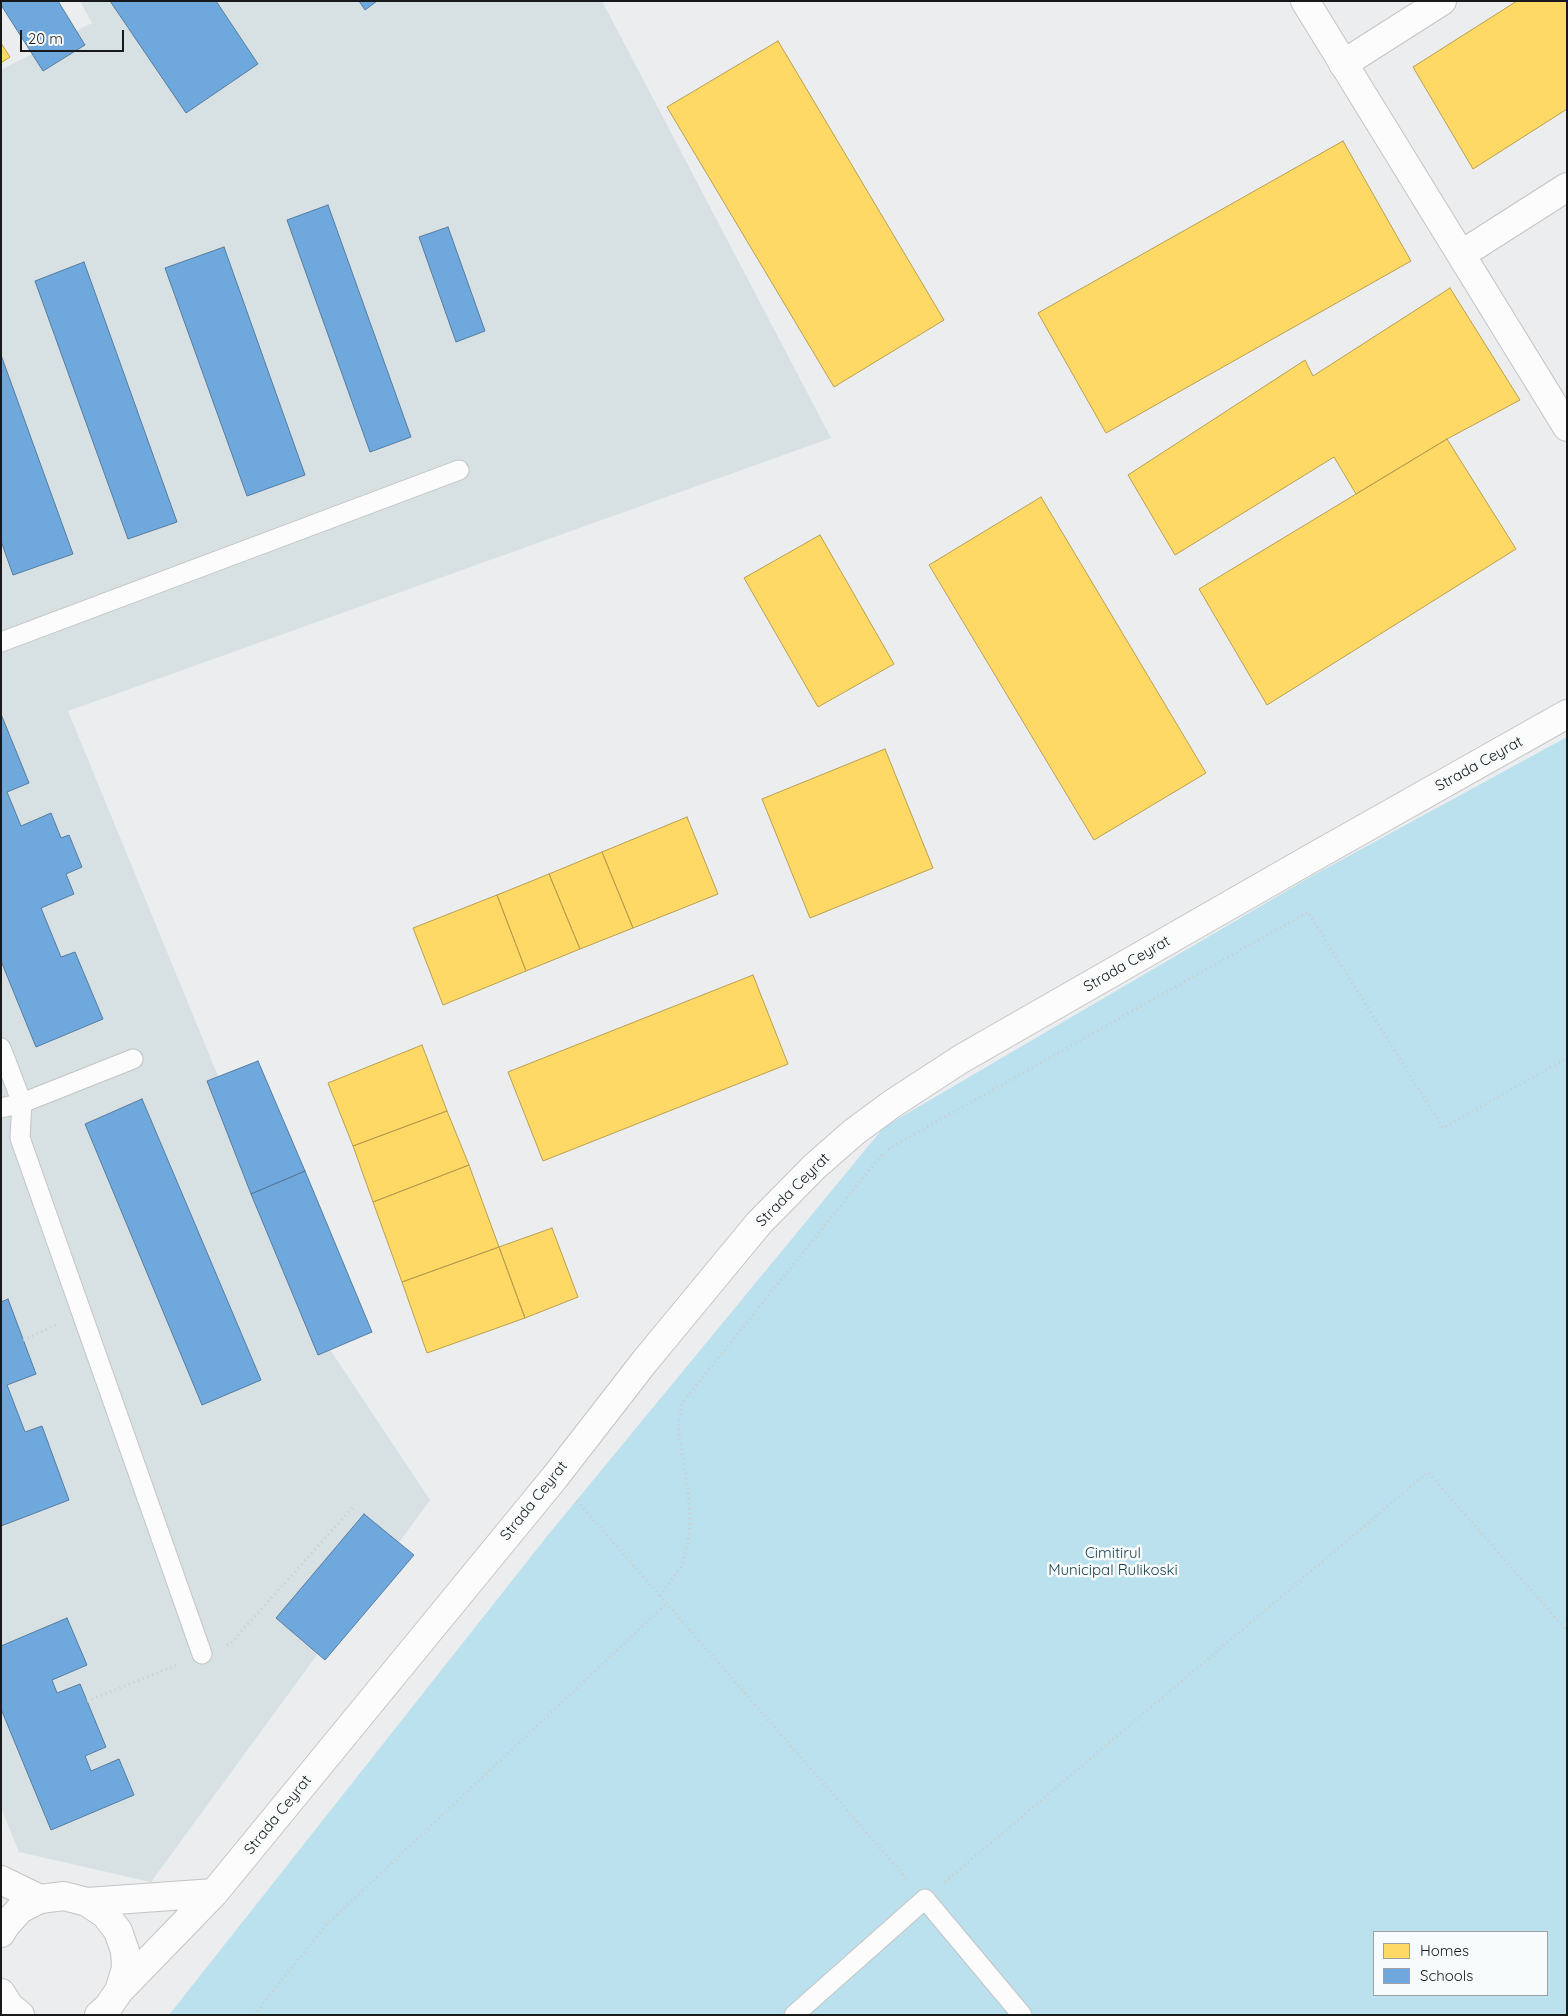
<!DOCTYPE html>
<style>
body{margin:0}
#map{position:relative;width:1568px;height:2016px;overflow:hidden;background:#ebedee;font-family:Quicksand,sans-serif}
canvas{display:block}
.frame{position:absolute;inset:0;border:2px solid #18191a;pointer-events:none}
.legend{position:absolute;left:1373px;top:1931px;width:175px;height:65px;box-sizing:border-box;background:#f7fbfc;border:1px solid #9ea1a2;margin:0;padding:6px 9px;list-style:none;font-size:15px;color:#18191a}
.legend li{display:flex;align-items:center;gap:10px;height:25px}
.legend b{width:25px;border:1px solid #9ea1a2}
.scale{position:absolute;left:20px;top:30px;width:104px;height:22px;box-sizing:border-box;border:2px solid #18191a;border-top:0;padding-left:6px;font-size:15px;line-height:18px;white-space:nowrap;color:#18191a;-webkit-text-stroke:4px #f7fbfc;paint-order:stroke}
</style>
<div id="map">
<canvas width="1568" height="2016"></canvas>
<div class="frame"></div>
<ul class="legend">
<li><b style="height:14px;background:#ffd966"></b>Homes</li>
<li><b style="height:14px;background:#6fa8dc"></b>Schools</li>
</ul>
<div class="scale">20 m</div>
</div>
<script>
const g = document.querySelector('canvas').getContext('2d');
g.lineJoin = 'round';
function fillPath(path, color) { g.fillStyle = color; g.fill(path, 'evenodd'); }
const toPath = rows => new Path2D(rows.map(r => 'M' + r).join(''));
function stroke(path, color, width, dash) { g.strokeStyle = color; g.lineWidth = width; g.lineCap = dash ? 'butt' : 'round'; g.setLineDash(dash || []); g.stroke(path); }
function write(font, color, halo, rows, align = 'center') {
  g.font = font + ' Quicksand,sans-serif'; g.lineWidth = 5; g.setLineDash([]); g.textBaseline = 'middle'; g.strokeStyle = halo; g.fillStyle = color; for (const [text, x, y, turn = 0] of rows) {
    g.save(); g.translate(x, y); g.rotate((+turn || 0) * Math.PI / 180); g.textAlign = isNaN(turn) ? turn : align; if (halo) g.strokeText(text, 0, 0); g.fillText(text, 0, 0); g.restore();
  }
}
const built = toPath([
 [80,1,602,1,831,438,68,711,331,1351,430,1500,151,1882,19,1852,1,1808,1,70,92,23]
]);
const green = toPath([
 [1567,737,1567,2015,169,2015,548,1535,884,1127,1312,876],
 [1374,1932,1547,1932,1547,1995,1374,1995]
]);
const homes = toPath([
 [1517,1,1567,1,1567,109,1473,169,1413,67,1517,1],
 [778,41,944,320,834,387,667,107,778,41],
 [1,43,10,57,1,63,1,43],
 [1343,141,1411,261,1106,433,1038,313,1343,141],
 [1450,288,1520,400,1447,439,1356,494,1334,457,1175,555,1128,475,1305,360,1313,376,1450,288],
 [1447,439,1516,549,1267,705,1199,589,1447,439],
 [1041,497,1206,773,1094,840,929,565,1041,497],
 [820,535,894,664,818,707,744,578,820,535],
 [885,749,933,868,810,918,762,799,885,749],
 [687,817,718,894,633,928,602,852,687,817],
 [602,852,633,928,580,949,549,874,602,852],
 [549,874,580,949,526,971,497,895,549,874],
 [497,895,526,971,443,1005,413,928,497,895],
 [753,975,788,1064,543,1161,508,1072,753,975],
 [422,1045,447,1111,353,1146,328,1083,422,1045],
 [447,1111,469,1165,373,1202,353,1146,447,1111],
 [469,1165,499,1247,402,1282,373,1202,469,1165],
 [552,1228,578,1297,525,1318,499,1247,552,1228],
 [499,1247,525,1318,427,1353,402,1282,499,1247]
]);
const schools = toPath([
 [1,1,58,1,85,45,43,71,1,5,1,1],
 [110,1,216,1,258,64,186,113,110,1],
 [359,1,377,1,365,10,359,1],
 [328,205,411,437,370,452,287,220,328,205],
 [448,227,485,331,456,342,419,237,448,227],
 [224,247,305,475,247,496,165,268,224,247],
 [84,262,177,522,128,539,35,281,84,262],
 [1,355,73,554,13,575,1,541,1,355],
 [1,714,29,783,7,792,21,826,51,813,61,838,69,835,82,867,66,874,74,894,41,908,61,957,75,952,103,1019,36,1047,1,961,1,714],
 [258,1061,305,1171,251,1194,207,1081,258,1061],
 [142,1099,261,1380,202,1405,85,1124,142,1099],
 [305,1171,372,1332,318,1355,251,1194,305,1171],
 [8,1299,36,1374,7,1385,25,1432,42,1426,69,1500,1,1526,1,1302,8,1299],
 [364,1514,414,1555,325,1660,276,1618,364,1514],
 [67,1618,87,1665,52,1680,57,1693,80,1684,106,1747,85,1756,91,1771,119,1759,134,1795,51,1830,1,1709,1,1646,67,1618]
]);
const path = toPath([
 [888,1149,1308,912,1443,1128,1567,1058],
 [23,1340,56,1325],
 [577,1501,907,1879],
 [660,1596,682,1566,688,1543,690,1520,688,1490,678,1428,682,1403,883,1153],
 [227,1645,230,1644,355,1505],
 [87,1701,177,1665],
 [945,1882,1428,1472,1567,1631],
 [254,2015,326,1925,666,1604]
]);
const service = toPath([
 [1,642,459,470],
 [1,1048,22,1103,20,1138,202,1654],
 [1,1108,22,1103,133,1059],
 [794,2015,925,1899,1022,2015]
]);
const minor = toPath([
 [1305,1,1567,427],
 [1343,64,1442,1],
 [1462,254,1567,187]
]);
const tertiary = toPath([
 [1,1880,40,1899]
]);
const secondary = toPath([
 [87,1902,214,1893],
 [1,1933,5,1926,20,1909,40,1899,64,1896,87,1902,105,1914,118,1931,125,1951,126,1968,119,1991,108,2007,99,2015],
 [119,1991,214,1893,555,1477,645,1361,759,1223,814,1167,854,1132,892,1104,961,1059,1310,859,1567,714],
 [1,1993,10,2007,20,2015]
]);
const streetNames = [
 ["Strada Ceyrat",1479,764,-29],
 ["Strada Ceyrat",1127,964,-30],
 ["Strada Ceyrat",793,1190,-45],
 ["Strada Ceyrat",534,1501,-51],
 ["Strada Ceyrat",278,1815,-51]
];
const parkNames = [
 ["Cimitirul",1113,1553],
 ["Municipal Rulikoski",1113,1570]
];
fillPath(built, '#d7e0e2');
fillPath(green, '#bae1ed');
fillPath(homes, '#ffd966');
stroke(homes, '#ba9f4f', 1);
fillPath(schools, '#6fa8dc');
stroke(schools, '#557da2', 1);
stroke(service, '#c3c4c5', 21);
stroke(minor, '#c3c4c5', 30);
stroke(tertiary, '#c3c4c5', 30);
stroke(secondary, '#c3c4c5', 30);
stroke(path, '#cbcccc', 3, [1, 4]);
stroke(service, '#fcfcfc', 19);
stroke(minor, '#fcfcfc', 28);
stroke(tertiary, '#fcfcfc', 28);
stroke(secondary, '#fcfcfc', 28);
write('15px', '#18191a', '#f7fbfc', streetNames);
write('15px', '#133c46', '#f7fbfc', parkNames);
</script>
